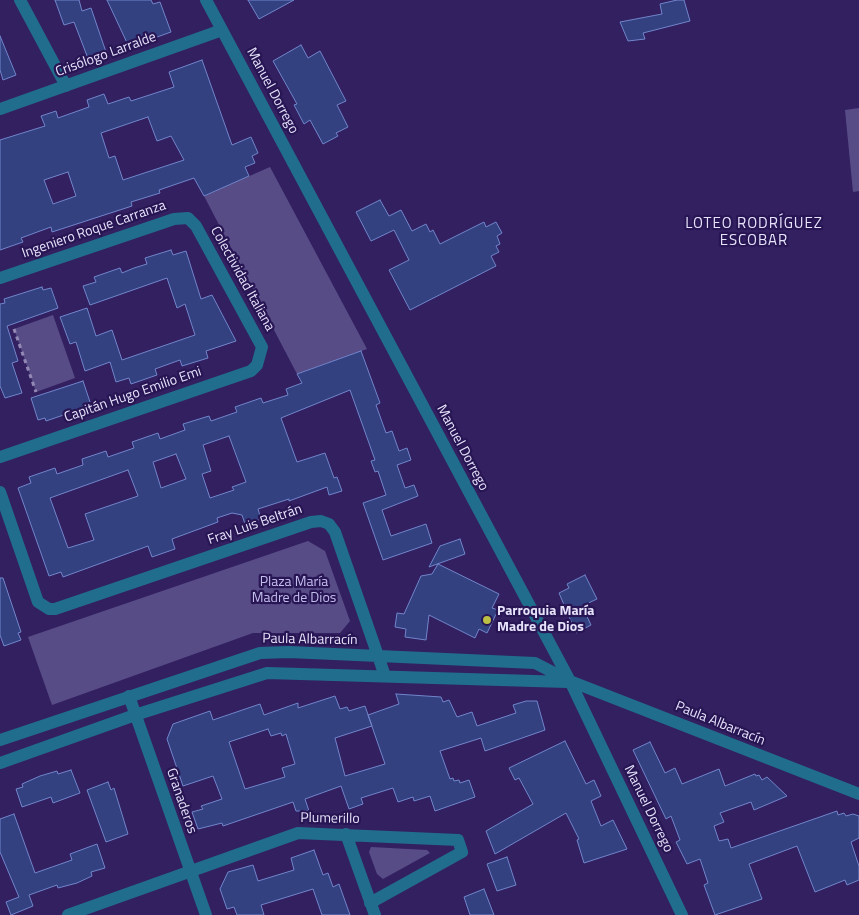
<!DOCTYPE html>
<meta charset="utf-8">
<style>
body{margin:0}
canvas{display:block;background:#322060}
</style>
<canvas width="859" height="915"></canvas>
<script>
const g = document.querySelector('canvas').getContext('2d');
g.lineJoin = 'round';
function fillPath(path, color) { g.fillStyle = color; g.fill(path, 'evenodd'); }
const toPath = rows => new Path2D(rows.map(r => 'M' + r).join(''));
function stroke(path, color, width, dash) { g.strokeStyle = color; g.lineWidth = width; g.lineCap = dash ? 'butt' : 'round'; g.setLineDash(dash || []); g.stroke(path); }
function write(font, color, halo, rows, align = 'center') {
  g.font = font + ' "Titillium Web",sans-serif'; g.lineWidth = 4.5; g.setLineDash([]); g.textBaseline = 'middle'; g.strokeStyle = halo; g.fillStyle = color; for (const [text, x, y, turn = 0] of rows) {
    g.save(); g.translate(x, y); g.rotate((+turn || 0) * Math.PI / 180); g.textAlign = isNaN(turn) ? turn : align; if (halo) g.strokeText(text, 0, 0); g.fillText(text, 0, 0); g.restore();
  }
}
const green = toPath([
 [859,108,859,191,853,192,845,110],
 [270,167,367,349,297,374,204,196],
 [53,315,75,378,36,392,14,329],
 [308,541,325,551,350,621,340,633,253,633,52,705,28,637],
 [371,847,427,850,430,853,383,879,377,874,369,852]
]);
const building = toPath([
 [55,0,79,0,82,11,91,8,107,55,89,61,74,22,64,25,55,0],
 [107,0,151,0,153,4,160,2,171,32,129,47,107,0],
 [248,0,294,0,259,19,248,0],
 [677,0,684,0,690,21,643,33,645,39,628,41,620,22,662,14,660,4,677,0],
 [0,36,16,75,3,80,0,70,0,36],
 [301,45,308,58,320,51,346,101,337,105,348,127,336,133,338,136,323,144,310,120,304,124,294,105,297,104,273,61,301,45],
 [202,60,232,145,251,137,258,153,252,156,255,163,245,167,249,176,204,196,194,178,159,190,160,193,131,202,132,206,52,232,51,227,21,238,23,242,0,250,0,140,45,126,41,116,56,111,58,118,89,107,87,100,104,94,108,104,129,97,131,101,174,87,169,72,202,60],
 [148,117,157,141,171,136,184,160,123,180,115,156,109,158,101,133,148,117],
 [68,172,76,196,53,204,44,180,68,172],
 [380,200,389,216,401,210,412,231,426,224,430,232,433,230,440,244,484,222,486,227,496,222,502,233,497,236,500,244,496,246,499,252,491,256,496,266,410,310,389,270,409,260,394,230,371,241,356,212,380,200],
 [171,250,173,255,186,251,201,299,212,295,236,341,206,351,208,358,182,366,180,360,155,369,157,375,131,384,129,378,116,382,110,362,85,371,76,342,70,344,60,317,87,308,96,336,112,330,122,360,195,335,185,304,177,308,167,278,90,305,83,286,96,282,94,277,120,268,122,273,134,268,147,264,145,258,171,250],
 [42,287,43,290,51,288,58,308,7,326,18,361,12,363,22,393,5,398,0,386,0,304,5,303,4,299,42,287],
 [361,351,380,403,376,405,386,433,392,431,399,451,407,448,411,460,397,465,405,488,414,485,418,496,382,510,391,536,426,524,432,543,383,560,363,503,386,495,378,471,375,472,371,461,375,460,350,390,281,418,297,462,325,453,334,478,337,477,342,491,329,495,327,487,289,501,289,499,258,509,261,519,245,524,242,515,232,513,217,518,218,522,172,539,175,549,152,557,148,546,63,577,61,572,49,576,18,488,31,483,29,477,55,468,57,474,83,465,82,459,106,451,108,457,134,448,132,442,158,433,160,439,185,430,183,424,209,416,211,421,237,412,235,407,261,398,263,403,288,395,286,389,302,383,297,374,361,351],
 [229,436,246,482,232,487,234,490,210,498,202,474,211,471,203,445,229,436],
 [176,454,186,479,161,488,153,462,176,454],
 [128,470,138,496,85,514,94,540,68,548,50,498,128,470],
 [83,381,90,402,83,405,84,408,46,421,45,418,38,420,31,398,83,381],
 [460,539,465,554,429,567,440,546,460,539],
 [438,564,499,594,492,608,498,610,487,633,479,629,475,638,429,615,426,640,405,637,406,629,395,627,397,613,404,614,421,576,432,574,438,564],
 [585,575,597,599,582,606,591,625,576,633,559,593,569,588,567,584,585,575],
 [0,578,3,578,21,632,18,633,21,640,4,646,0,635,0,578],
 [396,694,441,697,443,702,449,700,457,717,472,712,477,726,516,713,513,705,526,701,537,701,545,730,485,751,481,738,440,751,450,779,453,778,454,781,459,780,460,783,469,780,475,797,435,811,430,796,414,801,413,797,398,802,393,788,361,798,363,804,349,809,341,786,305,799,309,811,296,811,293,802,223,826,222,823,198,829,192,812,203,809,201,806,222,799,213,776,183,786,167,739,173,724,210,711,213,720,260,704,264,715,298,703,298,708,335,696,340,709,347,707,349,711,365,706,372,726,335,738,345,776,385,764,368,715,399,704,396,694],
 [268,729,271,736,281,733,282,736,286,734,295,764,282,768,285,777,245,789,229,742,268,729],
 [565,741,586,784,594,780,601,796,591,801,601,826,613,820,627,849,584,863,577,840,579,839,566,813,495,854,486,831,533,804,519,778,515,780,509,768,565,741],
 [650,742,665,773,675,768,682,784,719,769,725,786,755,774,756,776,759,775,762,780,767,777,787,796,754,810,751,802,720,813,724,822,714,826,719,841,728,839,731,848,837,811,838,815,844,813,846,816,853,814,859,816,859,838,851,842,859,866,859,880,847,885,845,880,815,892,797,846,749,864,762,899,715,915,704,885,708,883,700,859,687,864,676,842,680,840,671,816,666,819,633,750,650,742],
 [71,770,80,793,53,803,51,797,22,807,16,789,23,787,22,784,40,776,57,771,58,774,71,770],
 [108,782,111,790,114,788,128,834,106,842,87,790,108,782],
 [14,814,35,873,72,860,70,854,97,844,105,868,91,872,92,876,77,883,58,888,57,885,29,895,33,906,11,915,6,902,19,897,0,852,0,819,14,814],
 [314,850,323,875,328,873,333,887,339,884,350,915,322,915,313,889,261,905,264,915,237,915,234,907,227,909,220,889,228,872,253,865,258,881,294,870,291,858,314,850],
 [507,857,516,885,497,891,487,864,507,857],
 [484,889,494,915,470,915,464,897,484,889]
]);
const path = toPath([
 [14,329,36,392]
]);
const street = toPath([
 [20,0,66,86],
 [206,0,570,681,682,915],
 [0,109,222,30],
 [0,278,174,219,188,218,196,226,262,347,257,365,251,371,0,457],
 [0,492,38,602,49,609,55,609,311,522,321,521,329,524,335,532,385,676],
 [129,696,206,915],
 [0,740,260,653,289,652,535,663,570,681,859,794],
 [0,763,135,715,267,673,567,682],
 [346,834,375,915],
 [68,915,298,833,458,840,462,852,370,903]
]);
const markers = [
 [487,620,5,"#bbc044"]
];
const streetNames = [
 ["Crisólogo Larralde",106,55,-20],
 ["Manuel Dorrego",272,91,62],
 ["Ingeniero Roque Carranza",94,230,-19],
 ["Colectividad Italiana",242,279,61],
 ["Capitán Hugo Emilio Emi",133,395,-19],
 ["Manuel Dorrego",462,448,62],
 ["Fray Luis Beltrán",255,525,-19],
 ["Paula Albarracín",310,640,1],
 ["Paula Albarracín",720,724,22],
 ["Granaderos",181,801,71],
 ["Manuel Dorrego",648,809,64],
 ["Plumerillo",330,819,1]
];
const parkNames = [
 ["Plaza María",294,583],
 ["Madre de Dios",294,599]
];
const poiNames = [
 ["Parroquia María",497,612],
 ["Madre de Dios",497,628]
];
const neighbourhoodNames = [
 ["LOTEO RODRÍGUEZ",754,224],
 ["ESCOBAR",754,241]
];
fillPath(green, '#584c87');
fillPath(building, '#334181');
stroke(building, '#7185cb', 1);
stroke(path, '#9389b4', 3, [4, 4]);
stroke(street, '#216d8e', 12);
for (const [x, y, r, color] of markers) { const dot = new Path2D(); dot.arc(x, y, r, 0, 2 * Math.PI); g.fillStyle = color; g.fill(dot); stroke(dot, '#281554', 2); }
write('14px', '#e6e3fb', '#281554', streetNames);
write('14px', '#c3bdec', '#281554', parkNames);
write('bold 14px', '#e6e3fb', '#281554', poiNames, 'left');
g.letterSpacing = '1px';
write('15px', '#e6e3fb', '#281554', neighbourhoodNames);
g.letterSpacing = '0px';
</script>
